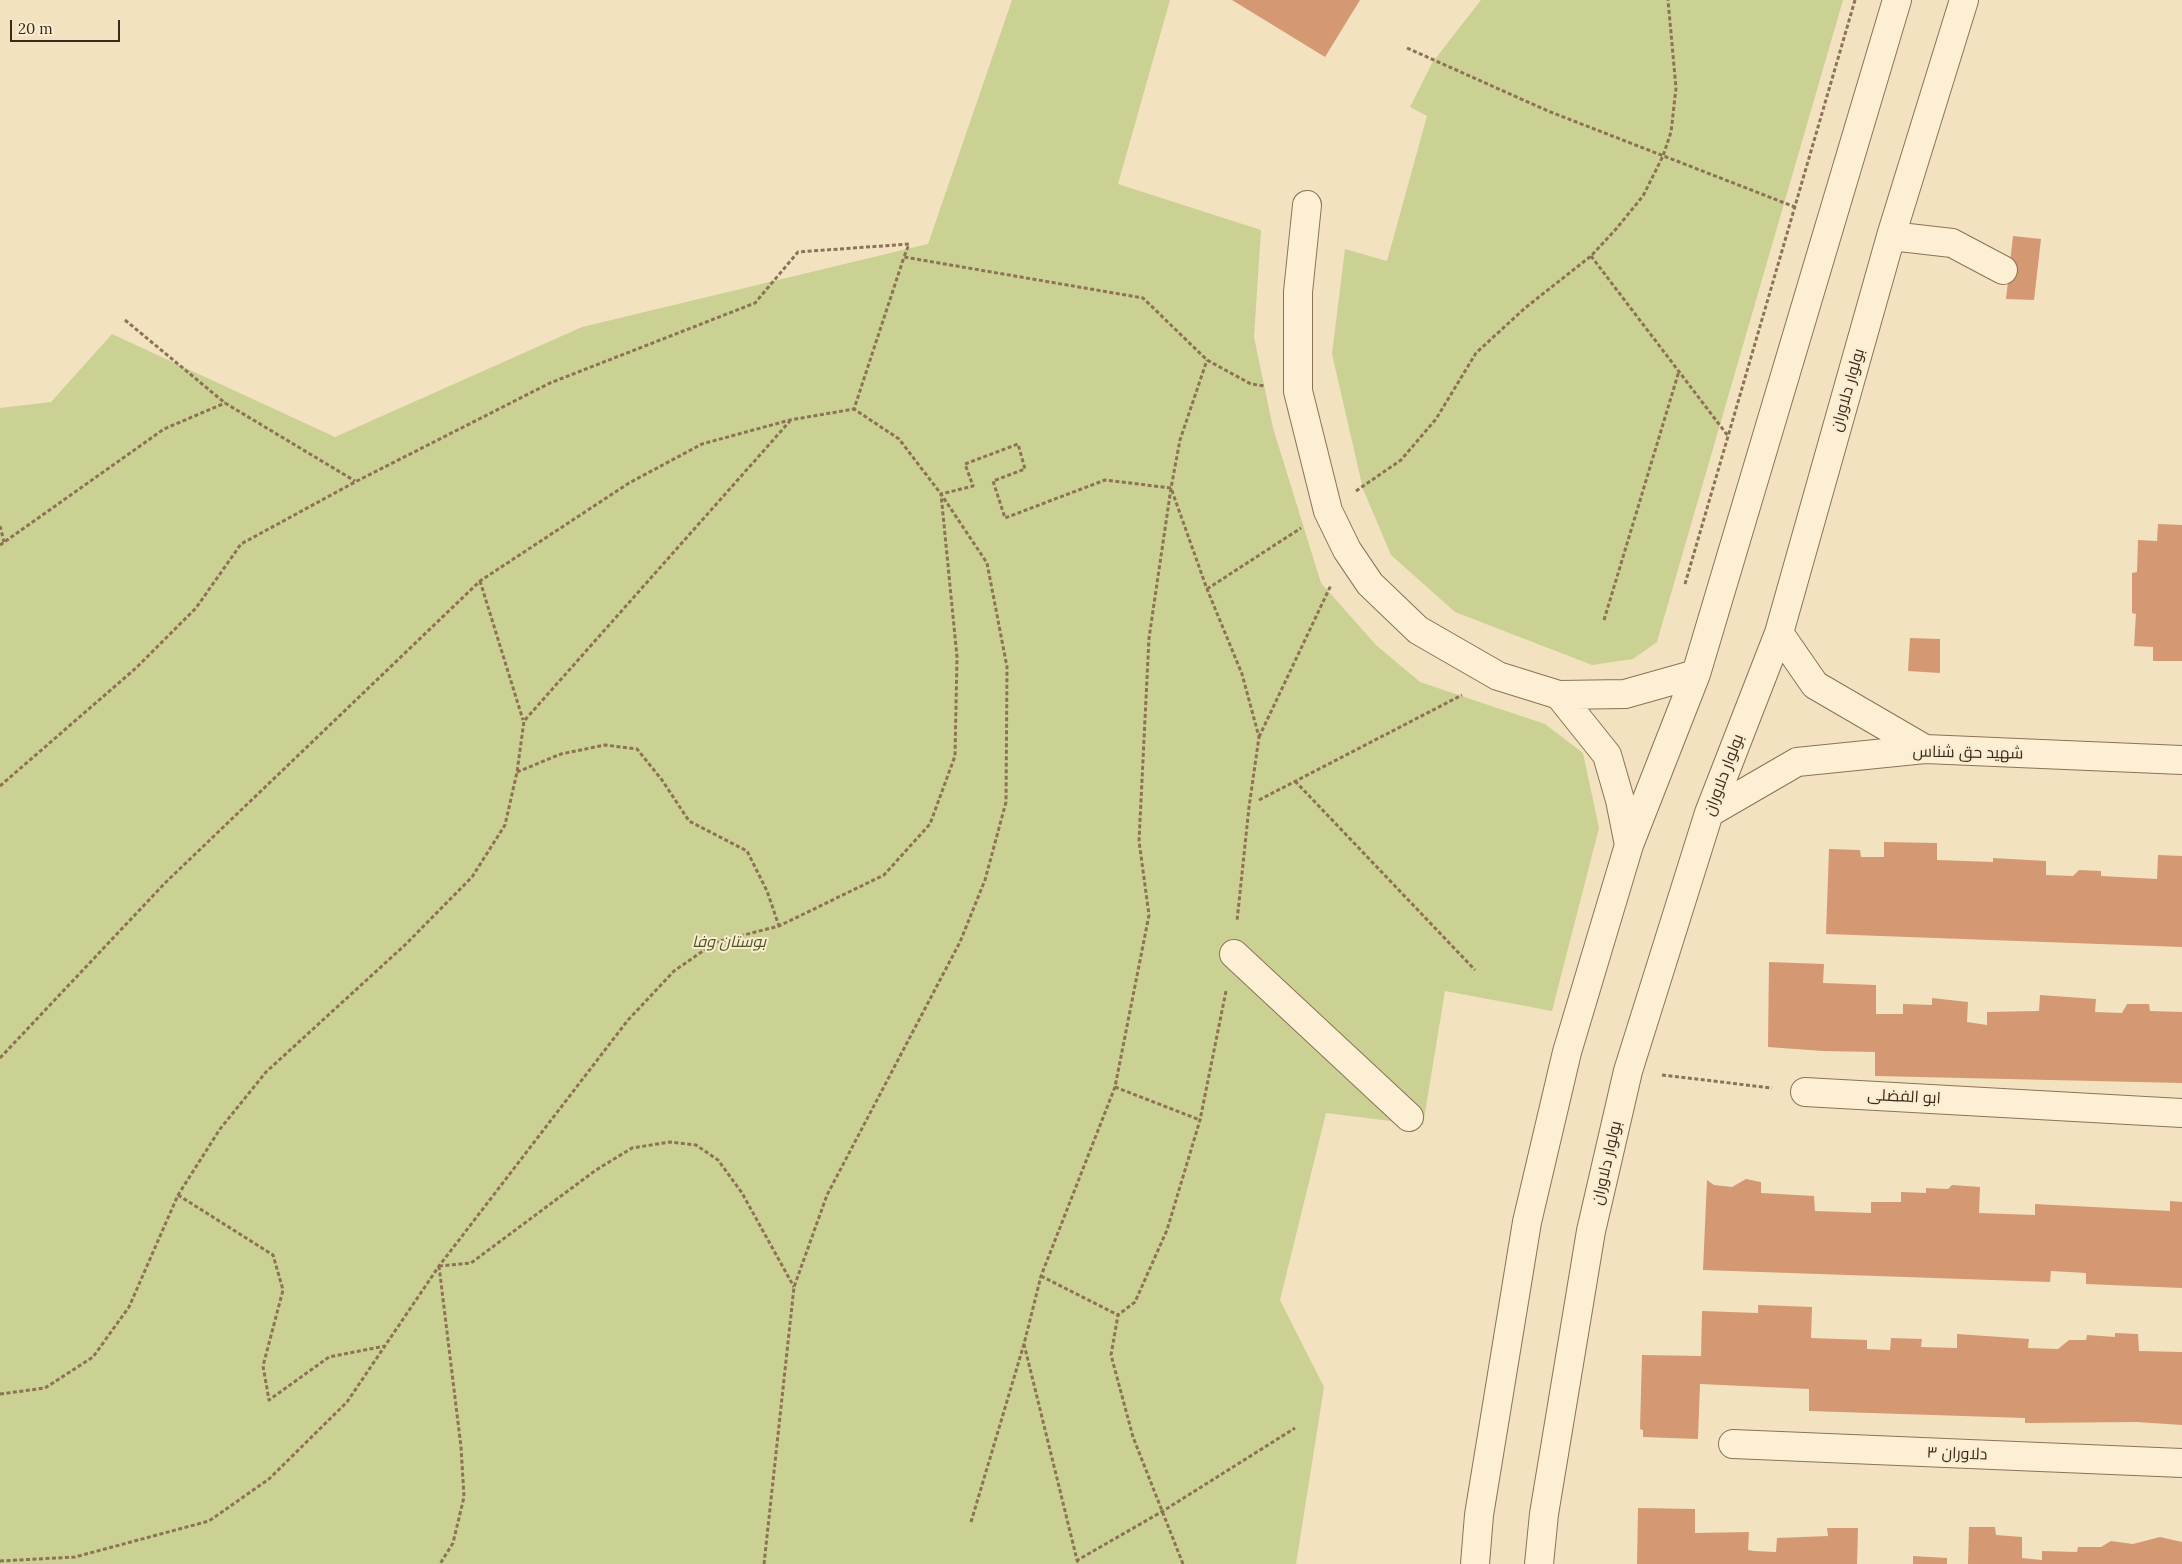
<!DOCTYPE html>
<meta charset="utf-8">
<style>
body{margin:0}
#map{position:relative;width:2182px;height:1564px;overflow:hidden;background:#f2e2c0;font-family:Lora,serif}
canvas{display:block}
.scale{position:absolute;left:10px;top:20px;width:110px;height:22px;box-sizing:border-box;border:2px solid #3b2a1c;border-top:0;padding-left:6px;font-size:15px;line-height:18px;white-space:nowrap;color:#3b2a1c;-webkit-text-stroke:4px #f9ecd0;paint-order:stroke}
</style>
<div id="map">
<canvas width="2182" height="1564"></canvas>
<div class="scale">20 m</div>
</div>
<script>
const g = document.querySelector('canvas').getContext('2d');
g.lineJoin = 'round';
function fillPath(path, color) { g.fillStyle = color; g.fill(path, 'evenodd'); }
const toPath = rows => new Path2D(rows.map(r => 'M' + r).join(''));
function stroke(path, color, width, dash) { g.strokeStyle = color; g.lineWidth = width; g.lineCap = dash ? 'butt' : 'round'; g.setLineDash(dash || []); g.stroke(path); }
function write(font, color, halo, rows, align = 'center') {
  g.font = font + ' Lora,Cairo,serif'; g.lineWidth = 4; g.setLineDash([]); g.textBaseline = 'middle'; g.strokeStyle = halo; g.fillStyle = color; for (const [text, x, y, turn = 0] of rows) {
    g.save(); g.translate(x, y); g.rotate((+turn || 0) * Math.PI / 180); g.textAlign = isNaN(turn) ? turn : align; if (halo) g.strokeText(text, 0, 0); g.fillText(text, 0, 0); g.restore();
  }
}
const green = toPath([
 [1012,0,1170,0,1118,184,1261,230,1254,337,1273,428,1321,583,1376,645,1420,682,1545,724,1583,753,1599,828,1552,1011,1445,991,1423,1125,1326,1113,1280,1300,1324,1387,1296,1564,0,1564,0,408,51,402,112,334,335,437,582,327,928,244],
 [1481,0,1843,0,1657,642,1633,659,1592,665,1455,612,1391,555,1363,489,1332,354,1345,249,1387,261,1427,116,1410,107,1432,63]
]);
const building = toPath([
 [1232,0,1360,0,1325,57],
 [2013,236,2041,239,2034,300,2006,299],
 [2158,524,2182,525,2182,661,2153,661,2153,647,2134,646,2136,614,2132,613,2132,573,2137,572,2138,540,2157,541],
 [1910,638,1940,639,1940,673,1908,671],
 [1884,842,1937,843,1937,860,1993,862,1993,858,2046,861,2046,875,2073,876,2079,870,2101,871,2101,876,2157,879,2158,855,2182,856,2182,947,1826,934,1829,849,1860,850,1861,857,1884,857],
 [1769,962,1824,964,1823,983,1876,985,1876,1014,1903,1014,1903,1004,1932,1005,1932,998,1968,1002,1967,1022,1987,1025,1987,1012,2039,1011,2040,995,2096,999,2095,1012,2122,1013,2127,1004,2149,1004,2150,1011,2182,1012,2182,1083,1875,1076,1875,1052,1823,1051,1768,1047],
 [1746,1179,1761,1182,1761,1193,1814,1196,1815,1211,1844,1212,1871,1213,1871,1202,1901,1202,1901,1192,1926,1193,1926,1188,1948,1189,1952,1185,1980,1187,1979,1213,2035,1215,2035,1204,2170,1211,2170,1201,2182,1202,2182,1288,2086,1284,2086,1273,2051,1271,2050,1282,1703,1270,1707,1180,1714,1185,1732,1187],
 [1758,1305,1812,1307,1811,1338,1867,1340,1867,1349,1890,1350,1891,1338,1922,1339,1921,1347,1957,1348,1957,1334,2029,1339,2028,1348,2058,1349,2069,1340,2086,1340,2087,1335,2115,1337,2115,1333,2138,1334,2139,1351,2182,1352,2182,1425,2137,1422,2025,1423,2025,1418,1809,1411,1809,1389,1700,1384,1698,1439,1643,1437,1643,1430,1640,1429,1642,1355,1701,1356,1702,1311,1758,1313],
 [1638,1508,1695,1509,1695,1533,1749,1532,1748,1550,1754,1551,1776,1552,1777,1538,1828,1536,1827,1528,1858,1528,1857,1564,1637,1564],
 [1969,1527,1995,1527,1996,1535,2022,1537,2022,1558,2042,1560,2042,1551,2077,1552,2078,1547,2101,1547,2111,1541,2133,1544,2160,1537,2182,1542,2182,1564,1968,1564],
 [1913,1556,1947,1558,1947,1564,1913,1564]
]);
const path = toPath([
 [1407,48,1548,111,1795,207],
 [1591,256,1728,436],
 [125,320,225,403,355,481],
 [1356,491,1401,460,1436,419,1476,353,1525,308,1591,256,1616,229,1643,196,1663,156,1671,132,1676,88,1668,0],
 [0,526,4,542],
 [0,545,164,429,225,403],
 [480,581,523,720],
 [1685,584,1855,0],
 [1207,589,1301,528],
 [1604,620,1679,371],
 [1259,737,1331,585],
 [517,772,561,754,605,745,637,749,662,780,689,821,747,851,767,891,779,926],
 [1295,781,1475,970],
 [0,786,136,668,196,608,241,544,355,482,550,383,755,303,798,252,909,244,904,257],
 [1259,800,1462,695],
 [0,1058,165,883,480,581,629,483,702,444,790,420,854,409,904,257,1143,298,1207,360,1251,384,1265,386],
 [1662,1075,1772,1088],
 [1115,1087,1200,1120],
 [178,1195,273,1255,283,1290,263,1366,269,1400,329,1357,385,1346],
 [439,1266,471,1263,596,1170,632,1148,670,1142,696,1145,718,1160,742,1193,794,1287],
 [439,1266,461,1447,464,1497,453,1543,440,1564],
 [1041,1276,1118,1315],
 [1024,1344,1078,1564],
 [0,1394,45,1388,93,1357,129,1307,178,1195,220,1129,266,1072,406,944,472,877,505,825,517,772,524,721,790,421],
 [971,1522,1024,1344,1041,1276,1115,1087,1149,915,1139,841,1149,638,1171,488,1180,440,1207,360],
 [0,1561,75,1557,209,1521,269,1479,347,1402,439,1266,628,1020,674,971,716,942,779,926,884,875,930,824,955,756,957,657,941,494,973,486,965,464,1018,444,1025,469,993,481,1005,518,1105,480,1171,488,1207,589,1242,674,1259,737,1249,807,1237,921],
 [1076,1561,1163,1511,1295,1428],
 [764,1564,794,1287,827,1195,960,942,985,880,1006,802,1007,667,987,563,941,494,899,439,854,409],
 [1183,1564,1133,1437,1111,1355,1118,1315,1135,1302,1167,1230,1200,1120,1226,991]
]);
const minor = toPath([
 [1307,205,1298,292,1298,391,1328,511,1347,550,1370,584,1418,630,1498,676,1559,695,1625,694,1696,674],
 [1891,236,1952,243,2003,270],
 [1779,633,1815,685,1925,749],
 [1559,695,1607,755,1620,800,1629,845],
 [1709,813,1797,762,1925,749,2182,760],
 [1234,954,1409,1117],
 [1805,1092,2182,1113],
 [1733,1444,2182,1463],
 [1475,1564,1479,1515,1527,1222,1567,1052,1629,845,1696,674,1897,0],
 [1539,1564,1544,1514,1591,1231,1628,1071,1709,813,1779,633,1891,236,1964,0]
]);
const streetNames = [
 ["بولوار دلاوران",1848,390,-74],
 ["شهید حق شناس",1968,753,1],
 ["بولوار دلاوران",1724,775,-69],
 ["ابو الفضلی",1904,1097,3],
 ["بولوار دلاوران",1607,1163,-77],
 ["دلاوران ۳",1957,1454,2]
];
const parkNames = [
 ["بوستان وفا",729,942]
];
fillPath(green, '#cbd193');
fillPath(building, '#d49972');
stroke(minor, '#8d7256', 30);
stroke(path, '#8d7256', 3, [4, 2.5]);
stroke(minor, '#fcefd4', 28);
write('16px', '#3b2a1c', '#f9ecd0', streetNames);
write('italic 16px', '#4c5920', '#f9ecd0', parkNames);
</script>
